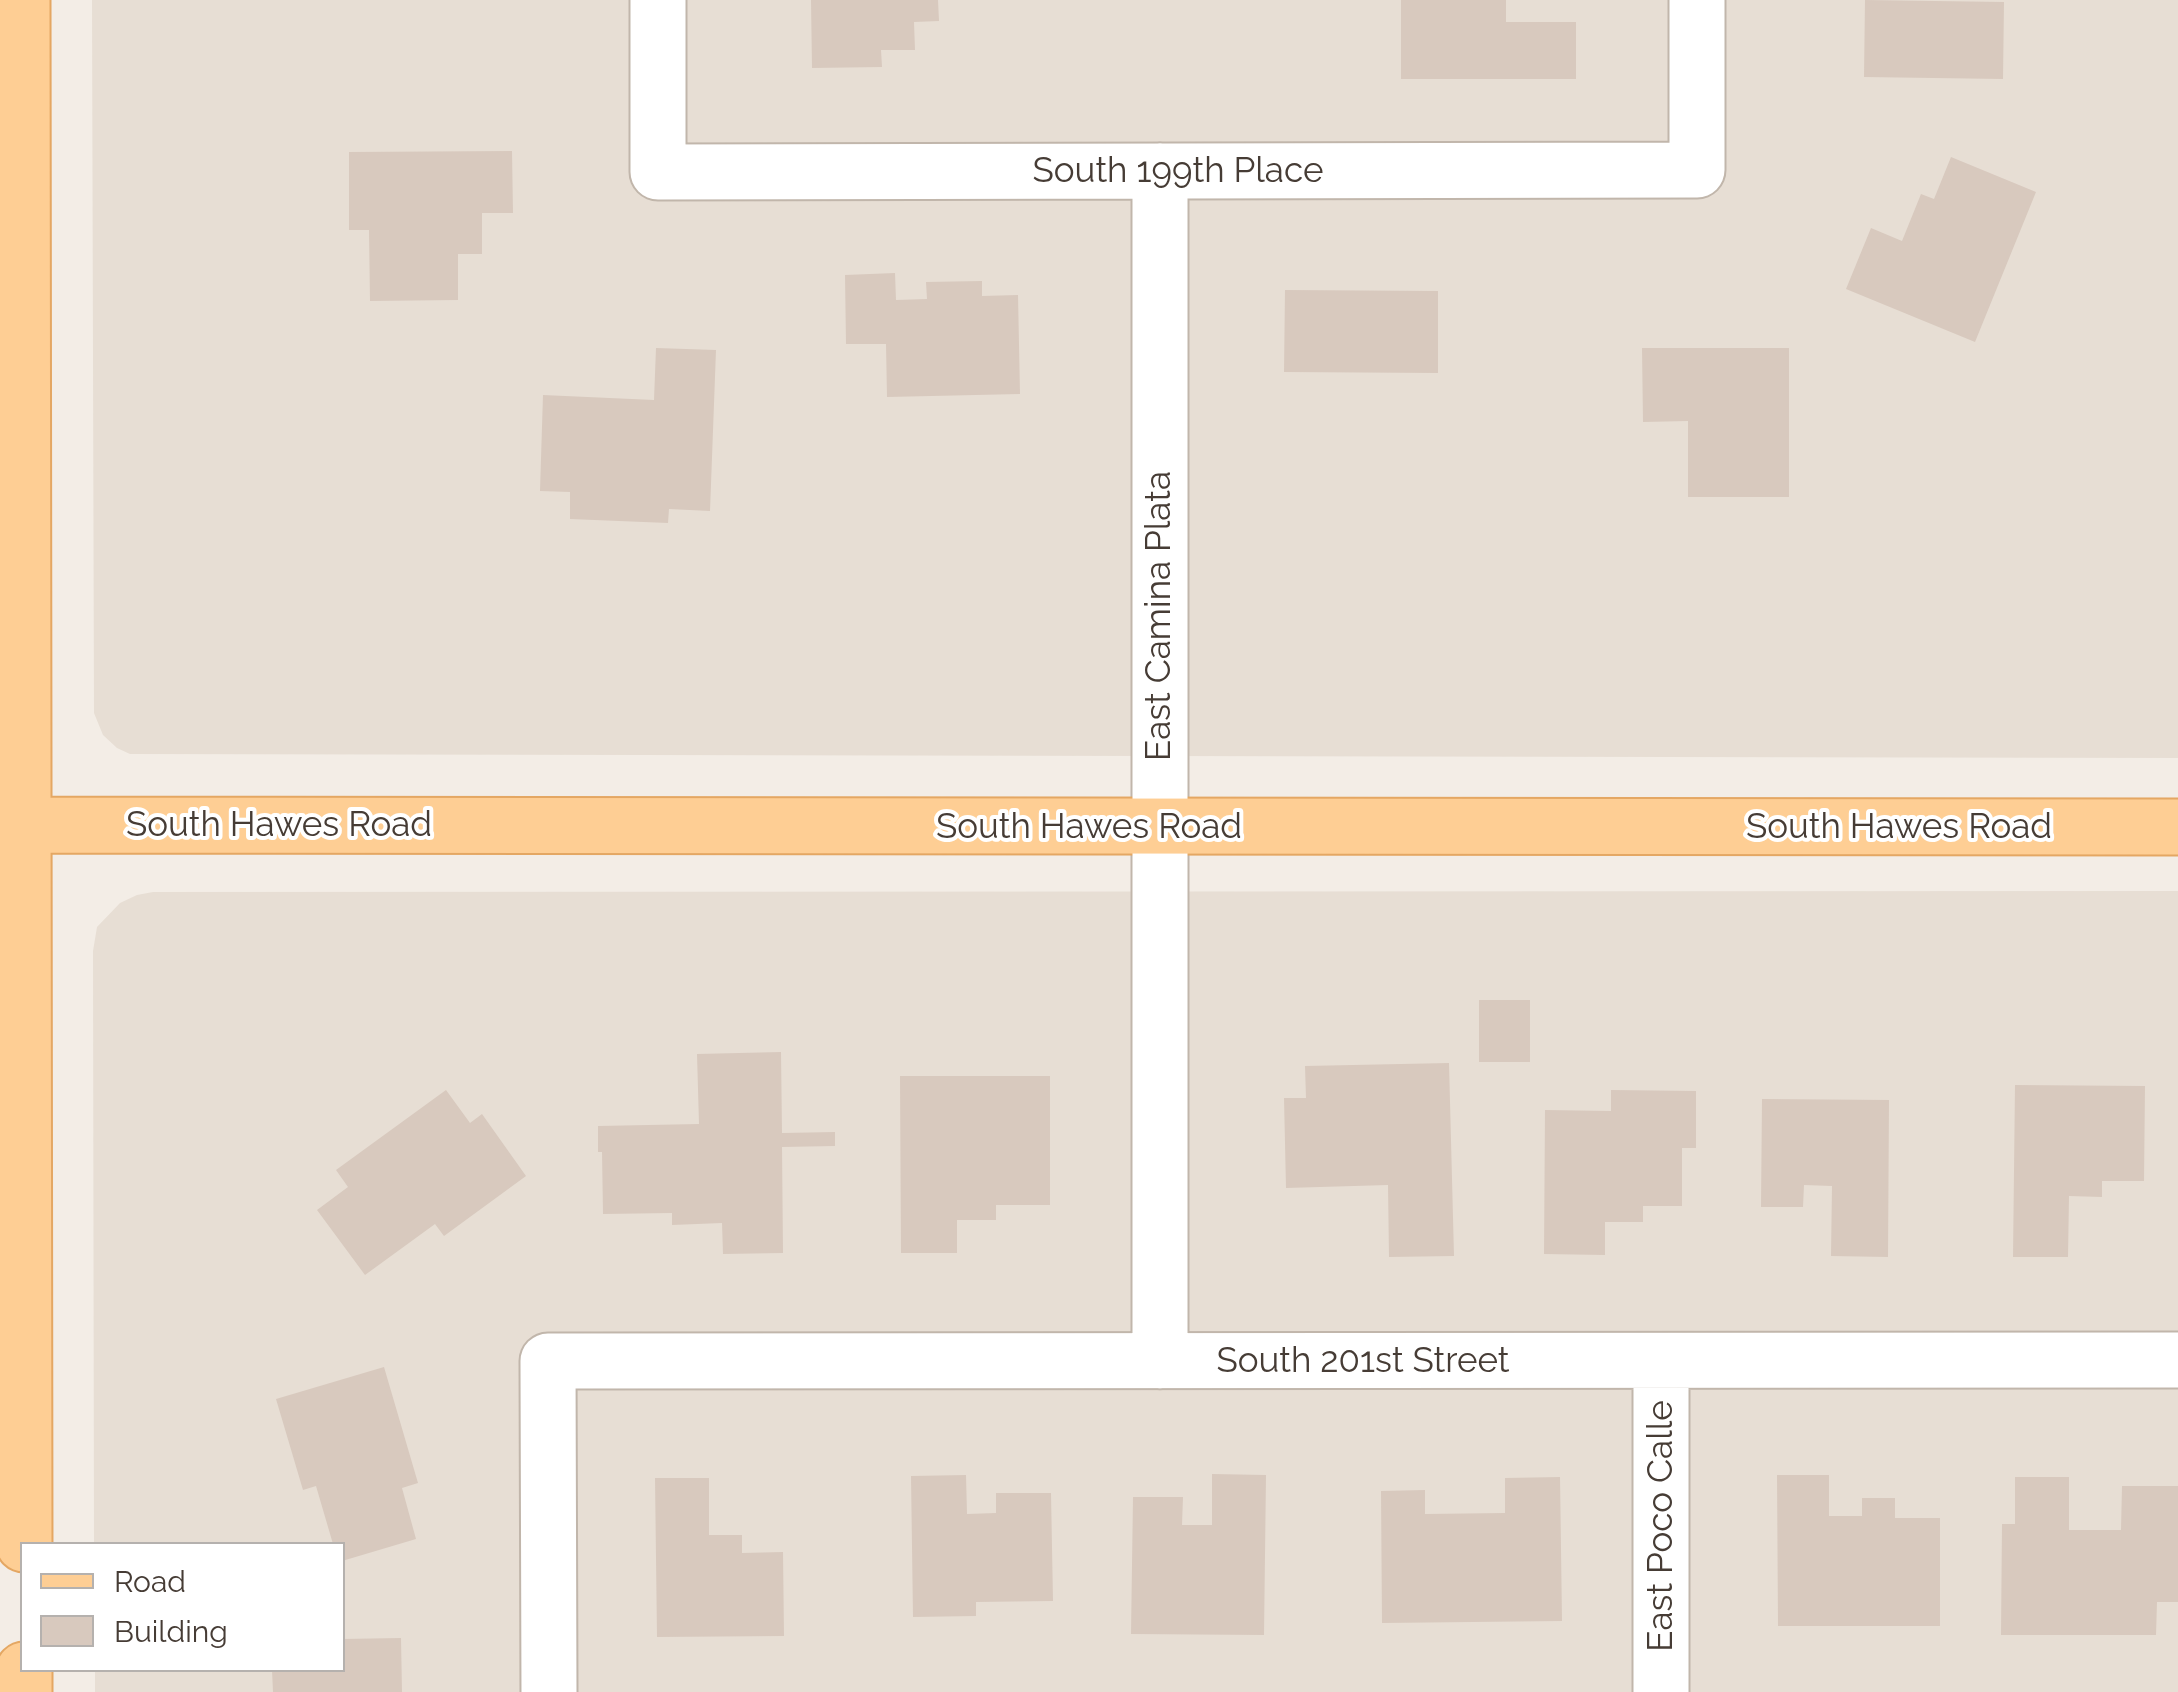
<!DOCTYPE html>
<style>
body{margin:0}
#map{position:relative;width:2178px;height:1692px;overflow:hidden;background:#f3ede6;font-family:Raleway,sans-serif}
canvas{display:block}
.legend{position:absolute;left:20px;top:1542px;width:325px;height:130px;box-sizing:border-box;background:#fff;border:2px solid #b5b1ae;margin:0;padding:12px 18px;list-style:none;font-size:30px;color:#463c35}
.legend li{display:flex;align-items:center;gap:20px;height:50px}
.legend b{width:50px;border:2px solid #b5b1ae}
</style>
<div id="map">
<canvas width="2178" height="1692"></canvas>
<ul class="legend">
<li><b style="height:12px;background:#fece94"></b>Road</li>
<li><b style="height:28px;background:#d8c9be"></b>Building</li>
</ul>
</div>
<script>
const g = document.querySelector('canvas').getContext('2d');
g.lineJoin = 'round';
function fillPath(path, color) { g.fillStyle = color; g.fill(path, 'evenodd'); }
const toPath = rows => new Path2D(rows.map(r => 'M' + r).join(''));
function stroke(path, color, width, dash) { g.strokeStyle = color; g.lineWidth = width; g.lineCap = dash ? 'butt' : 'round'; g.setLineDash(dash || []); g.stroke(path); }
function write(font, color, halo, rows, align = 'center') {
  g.font = font + ' Raleway,sans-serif'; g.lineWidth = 8; g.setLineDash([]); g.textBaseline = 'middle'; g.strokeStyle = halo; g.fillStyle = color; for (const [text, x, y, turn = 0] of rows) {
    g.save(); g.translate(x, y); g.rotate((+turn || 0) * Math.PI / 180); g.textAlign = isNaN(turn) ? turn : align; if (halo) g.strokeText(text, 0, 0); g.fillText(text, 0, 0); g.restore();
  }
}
const residential = toPath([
 [92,0,2178,0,2178,758,130,754,117,748,103,735,94,713],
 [2178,891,2178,1692,95,1692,95,1670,342,1670,342,1544,94,1544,93,951,97,927,120,903,137,895,153,892]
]);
const building = toPath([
 [811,0,938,0,939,21,914,22,915,50,881,50,882,67,812,68],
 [1401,0,1506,0,1506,22,1576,22,1576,79,1401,79],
 [1865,0,2004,2,2003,79,1864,77],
 [512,151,513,213,482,213,482,254,458,254,458,300,370,301,369,230,349,230,349,152],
 [1951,157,2036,192,1975,342,1846,289,1871,228,1902,241,1921,194,1934,199],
 [895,273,896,300,927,299,926,282,982,281,982,296,1018,295,1020,394,887,397,886,344,846,344,845,275],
 [1285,290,1438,291,1438,373,1284,372],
 [656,348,716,350,710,511,669,509,668,523,570,519,570,492,540,491,543,395,654,400],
 [1642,348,1789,348,1789,497,1688,497,1688,421,1643,422],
 [1479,1000,1530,1000,1530,1062,1479,1062],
 [781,1052,782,1133,835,1132,835,1146,782,1147,783,1253,723,1254,722,1223,672,1225,672,1213,603,1214,602,1152,598,1152,598,1126,699,1124,697,1054],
 [1449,1063,1454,1256,1389,1257,1388,1185,1286,1188,1284,1098,1306,1098,1305,1066],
 [900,1076,1050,1076,1050,1205,996,1205,996,1220,957,1220,957,1253,901,1253],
 [2015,1085,2145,1086,2144,1181,2102,1181,2102,1197,2069,1196,2068,1257,2013,1257],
 [446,1090,470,1123,482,1114,526,1176,444,1236,435,1224,365,1275,317,1210,348,1187,336,1170],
 [1611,1090,1696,1091,1696,1148,1682,1148,1682,1206,1643,1206,1643,1222,1605,1222,1605,1255,1544,1254,1545,1110,1611,1111],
 [1762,1099,1889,1100,1888,1257,1831,1256,1832,1186,1804,1185,1803,1207,1761,1207],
 [384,1367,418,1483,402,1488,416,1539,342,1561,342,1544,333,1544,316,1486,303,1490,276,1399],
 [1212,1474,1266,1475,1264,1635,1131,1634,1133,1497,1183,1497,1182,1525,1212,1525],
 [966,1475,967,1514,996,1513,996,1493,1051,1493,1053,1601,976,1602,976,1616,913,1617,911,1476],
 [1777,1475,1829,1475,1829,1516,1862,1516,1862,1498,1895,1498,1895,1518,1940,1518,1940,1626,1778,1626],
 [1560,1477,1562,1621,1382,1623,1381,1491,1425,1490,1425,1514,1505,1513,1505,1478],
 [2015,1477,2069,1477,2069,1530,2121,1530,2122,1486,2178,1486,2178,1602,2157,1602,2156,1635,2001,1635,2002,1524,2015,1524],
 [655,1478,709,1478,709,1535,742,1535,742,1553,783,1552,784,1636,657,1637],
 [401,1638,402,1692,273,1692,272,1670,342,1670,342,1639]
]);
const minor = toPath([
 [658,0,658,172,1697,170,1697,0],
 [1160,171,1160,1361],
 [549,1692,548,1361,2178,1360],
 [1661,1692,1661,1361]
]);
const major = toPath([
 [22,0,24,1544],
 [0,825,2178,827],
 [24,1670,24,1692]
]);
const streetNames = [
 ["South 199th Place",1178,171],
 ["East Camina Plata",1159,616,-90],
 ["South Hawes Road",279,825],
 ["South Hawes Road",1089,827],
 ["South Hawes Road",1899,827],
 ["South 201st Street",1363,1361],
 ["East Poco Calle",1661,1526,-90]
];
fillPath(residential, '#e7ded4');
fillPath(building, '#d8c9be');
stroke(minor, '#c1b6ab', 59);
stroke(major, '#e4a763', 59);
stroke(minor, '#fff', 55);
stroke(major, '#fece94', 55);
write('35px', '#463c35', '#fff', streetNames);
</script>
